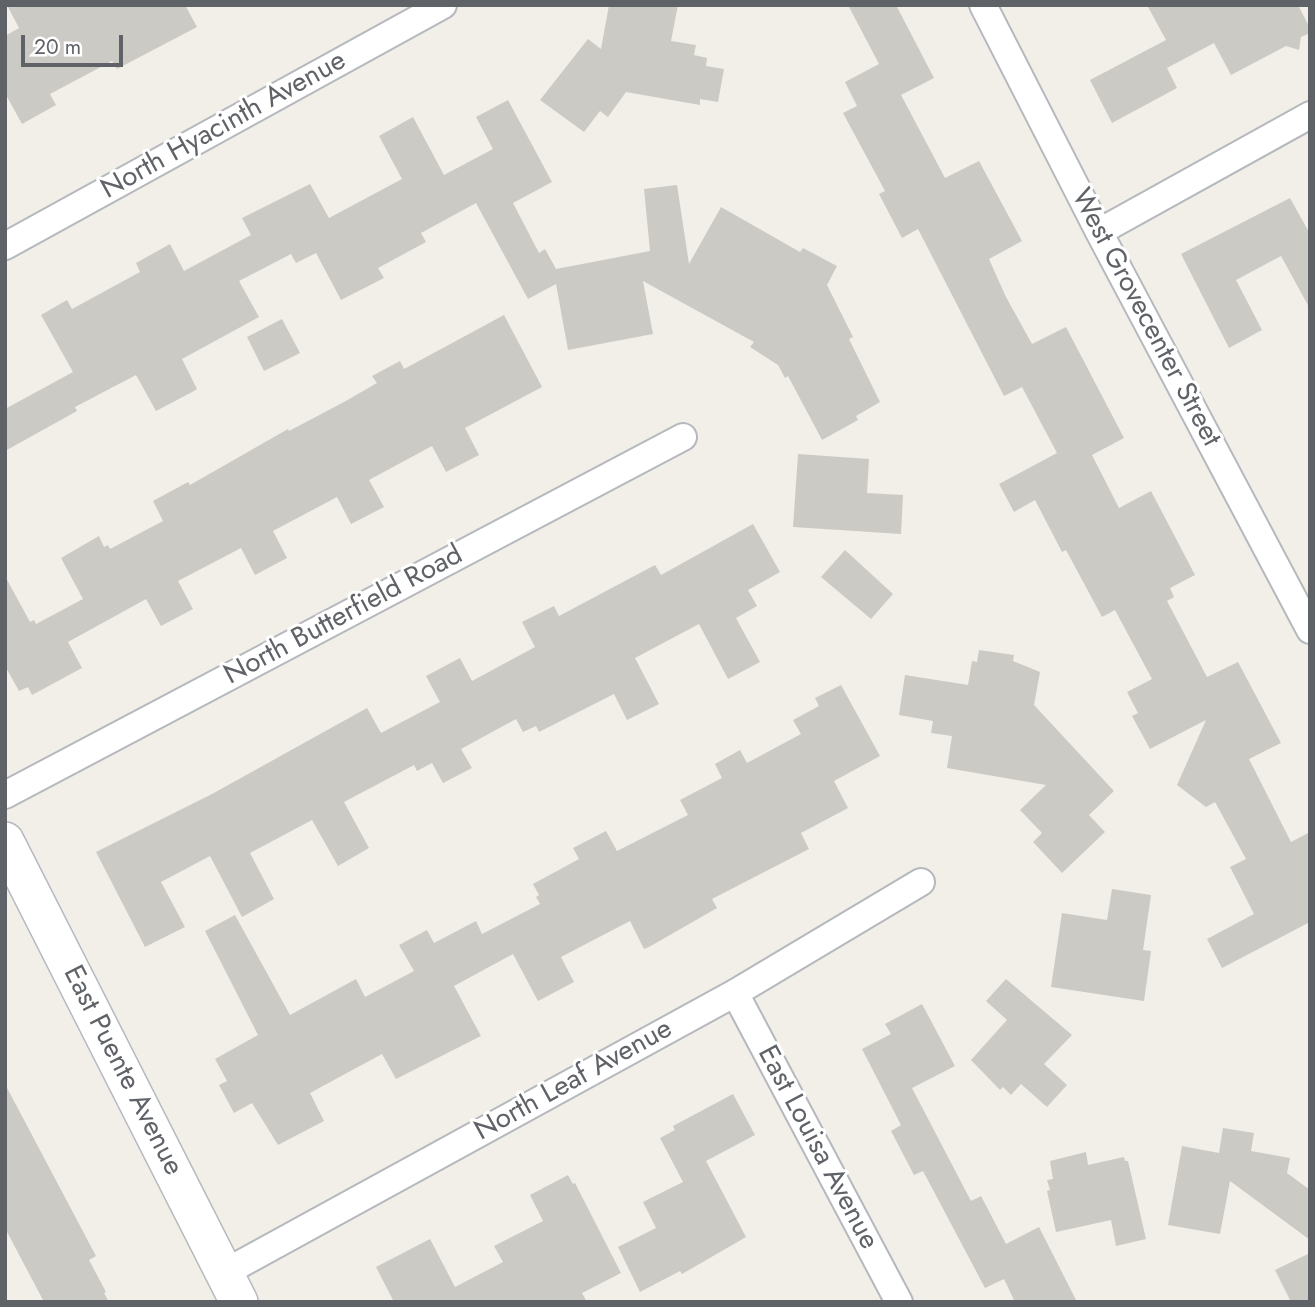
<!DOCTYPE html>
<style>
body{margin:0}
#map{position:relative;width:1315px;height:1307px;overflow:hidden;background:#f1efe8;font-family:Jost,sans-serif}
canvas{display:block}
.frame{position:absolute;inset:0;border:7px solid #5f6368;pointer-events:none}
.scale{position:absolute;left:21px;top:35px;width:102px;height:32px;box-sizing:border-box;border:4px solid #5f6368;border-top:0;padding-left:9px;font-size:21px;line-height:24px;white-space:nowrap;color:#5f6368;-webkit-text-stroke:5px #fff;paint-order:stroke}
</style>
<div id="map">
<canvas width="1315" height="1307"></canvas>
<div class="frame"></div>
<div class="scale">20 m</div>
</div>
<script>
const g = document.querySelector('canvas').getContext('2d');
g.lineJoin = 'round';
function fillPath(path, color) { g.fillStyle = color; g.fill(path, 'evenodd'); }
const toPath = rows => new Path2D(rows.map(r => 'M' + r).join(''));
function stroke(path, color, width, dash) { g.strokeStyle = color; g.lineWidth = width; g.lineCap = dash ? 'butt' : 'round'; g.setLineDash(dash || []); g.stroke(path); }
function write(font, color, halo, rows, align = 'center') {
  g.font = font + ' Jost,sans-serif'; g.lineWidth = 6; g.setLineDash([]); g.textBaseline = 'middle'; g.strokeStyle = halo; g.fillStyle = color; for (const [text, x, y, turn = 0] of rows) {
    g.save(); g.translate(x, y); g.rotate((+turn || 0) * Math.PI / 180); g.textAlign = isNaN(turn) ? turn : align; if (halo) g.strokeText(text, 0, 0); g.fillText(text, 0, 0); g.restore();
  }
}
const building = toPath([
 [7,5,185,5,197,27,117,69,112,61,50,94,56,105,22,124,5,93,5,36,19,28],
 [609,5,678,5,671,41,696,45,694,55,707,58,706,66,724,69,718,102,700,99,700,105,626,92,608,117,600,111,584,132,540,100,588,39,601,49],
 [848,5,896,5,934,78,901,95,945,178,979,161,1022,241,989,259,1006,297,1032,344,1066,327,1124,438,1092,455,1119,508,1151,491,1195,575,1170,588,1174,597,1167,601,1207,677,1238,662,1281,743,1249,759,1291,842,1310,832,1310,922,1222,968,1207,939,1254,914,1230,867,1246,859,1215,802,1206,807,1177,785,1206,720,1150,749,1132,716,1138,713,1127,692,1152,679,1115,610,1102,617,1066,550,1062,552,1035,500,1014,512,999,484,1057,453,1022,387,1004,396,918,229,902,238,879,194,885,191,843,113,857,106,845,82,879,64],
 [1147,5,1298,5,1310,28,1310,33,1301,37,1299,50,1286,46,1231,75,1214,43,1167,68,1177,88,1112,123,1090,80,1166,40],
 [508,100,552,182,513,203,539,253,545,249,556,269,650,251,644,189,677,185,689,264,721,207,800,252,803,248,837,266,827,285,853,337,849,339,880,402,856,416,858,420,822,440,788,376,785,378,778,365,750,347,754,342,643,281,653,334,568,350,556,284,528,299,476,203,421,233,426,242,378,268,384,278,341,300,316,253,296,263,291,254,239,281,259,317,182,359,197,389,194,391,156,411,136,375,75,407,77,411,5,451,5,409,73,372,41,315,67,300,72,309,140,272,136,263,170,244,184,271,251,235,242,218,310,184,329,218,402,179,379,136,413,117,444,175,493,149,476,117],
 [1290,198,1310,234,1310,309,1281,256,1236,280,1262,330,1229,348,1181,254],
 [504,315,542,387,465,428,479,455,446,472,432,446,369,480,384,507,351,524,337,497,273,531,287,558,255,575,241,548,178,581,193,609,161,626,146,599,68,642,82,668,32,695,28,687,19,691,5,666,5,576,30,622,34,620,36,624,83,599,61,558,99,536,104,547,108,545,110,549,163,521,153,501,188,482,190,485,288,429,289,431,344,402,377,383,372,376,400,361,404,369],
 [282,319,300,353,264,371,247,337],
 [798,454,869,459,867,493,903,495,901,534,793,527],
 [753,524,780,572,748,590,757,606,736,618,760,662,728,679,699,624,635,658,659,704,627,720,614,694,539,732,536,726,523,732,516,719,461,749,472,768,443,783,432,763,417,771,414,765,344,802,369,848,338,866,312,820,250,853,274,899,242,917,210,856,161,882,185,927,145,947,96,852,212,794,367,708,381,733,440,702,426,676,460,658,472,681,535,647,522,622,554,606,559,616,655,565,661,575],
 [845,550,893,594,871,619,821,577],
 [979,650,1014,655,1013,661,1040,672,1034,705,1114,791,1089,815,1105,832,1062,873,1033,842,1042,833,1020,810,1046,785,947,768,952,736,931,733,933,721,899,715,905,675,968,685,972,661,977,662],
 [841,685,880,756,834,781,848,808,801,833,809,849,712,899,717,908,649,947,644,949,630,921,561,957,574,982,538,1001,513,954,454,986,481,1036,396,1079,382,1054,310,1093,324,1121,278,1145,252,1103,234,1113,219,1085,227,1081,215,1059,258,1035,205,931,235,915,290,1015,356,979,365,997,414,971,399,945,427,930,434,943,476,921,482,934,540,904,536,897,539,895,533,884,579,859,573,848,606,831,617,851,688,815,680,800,722,778,715,764,740,750,747,763,801,734,793,720,819,706,815,698],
 [1112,889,1151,895,1143,950,1151,951,1144,1001,1051,987,1062,913,1107,920],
 [1006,979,1072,1035,1044,1064,1067,1085,1047,1107,1021,1084,1011,1095,1003,1087,1000,1090,971,1060,1007,1020,986,1001],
 [922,1004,955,1066,912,1088,971,1201,981,1196,1006,1244,1039,1227,1077,1302,1015,1302,1004,1279,985,1288,923,1171,914,1175,891,1131,901,1125,862,1049,891,1034,885,1024],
 [5,1084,96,1256,89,1260,106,1292,104,1293,109,1302,44,1302,5,1228],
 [733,1094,755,1135,706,1161,746,1237,682,1274,680,1271,640,1292,618,1247,656,1228,643,1202,683,1182,660,1138,675,1130,673,1126],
 [1223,1128,1254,1133,1251,1151,1290,1158,1287,1173,1310,1190,1310,1240,1230,1181,1220,1234,1168,1225,1182,1146,1219,1153],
 [1086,1152,1088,1165,1124,1157,1125,1161,1128,1161,1146,1239,1116,1246,1111,1220,1056,1232,1047,1191,1050,1190,1047,1180,1053,1179,1050,1161],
 [568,1175,573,1184,575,1183,621,1273,582,1293,587,1302,394,1302,376,1267,430,1239,455,1287,503,1262,494,1246,543,1221,530,1195],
 [1310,1253,1310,1302,1291,1302,1275,1270]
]);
const minor = toPath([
 [983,5,1099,232,1310,630],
 [1099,232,1310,115],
 [5,246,443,5],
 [5,795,683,437],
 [735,993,899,1302],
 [224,1273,735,993,921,882]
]);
const secondary = toPath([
 [5,841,239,1302]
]);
const streetNames = [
 ["North Hyacinth Avenue",224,126,-29],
 ["West Grovecenter Street",1145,318,62],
 ["North Butterfield Road",344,616,-28],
 ["East Puente Avenue",122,1071,63],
 ["North Leaf Avenue",574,1081,-29],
 ["East Louisa Avenue",817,1148,62]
];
fillPath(building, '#cccac5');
stroke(minor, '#b5b8bc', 30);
stroke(secondary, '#b6babf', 40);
stroke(minor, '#fff', 26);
stroke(secondary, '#fff', 37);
write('28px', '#5f6368', '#fff', streetNames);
</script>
